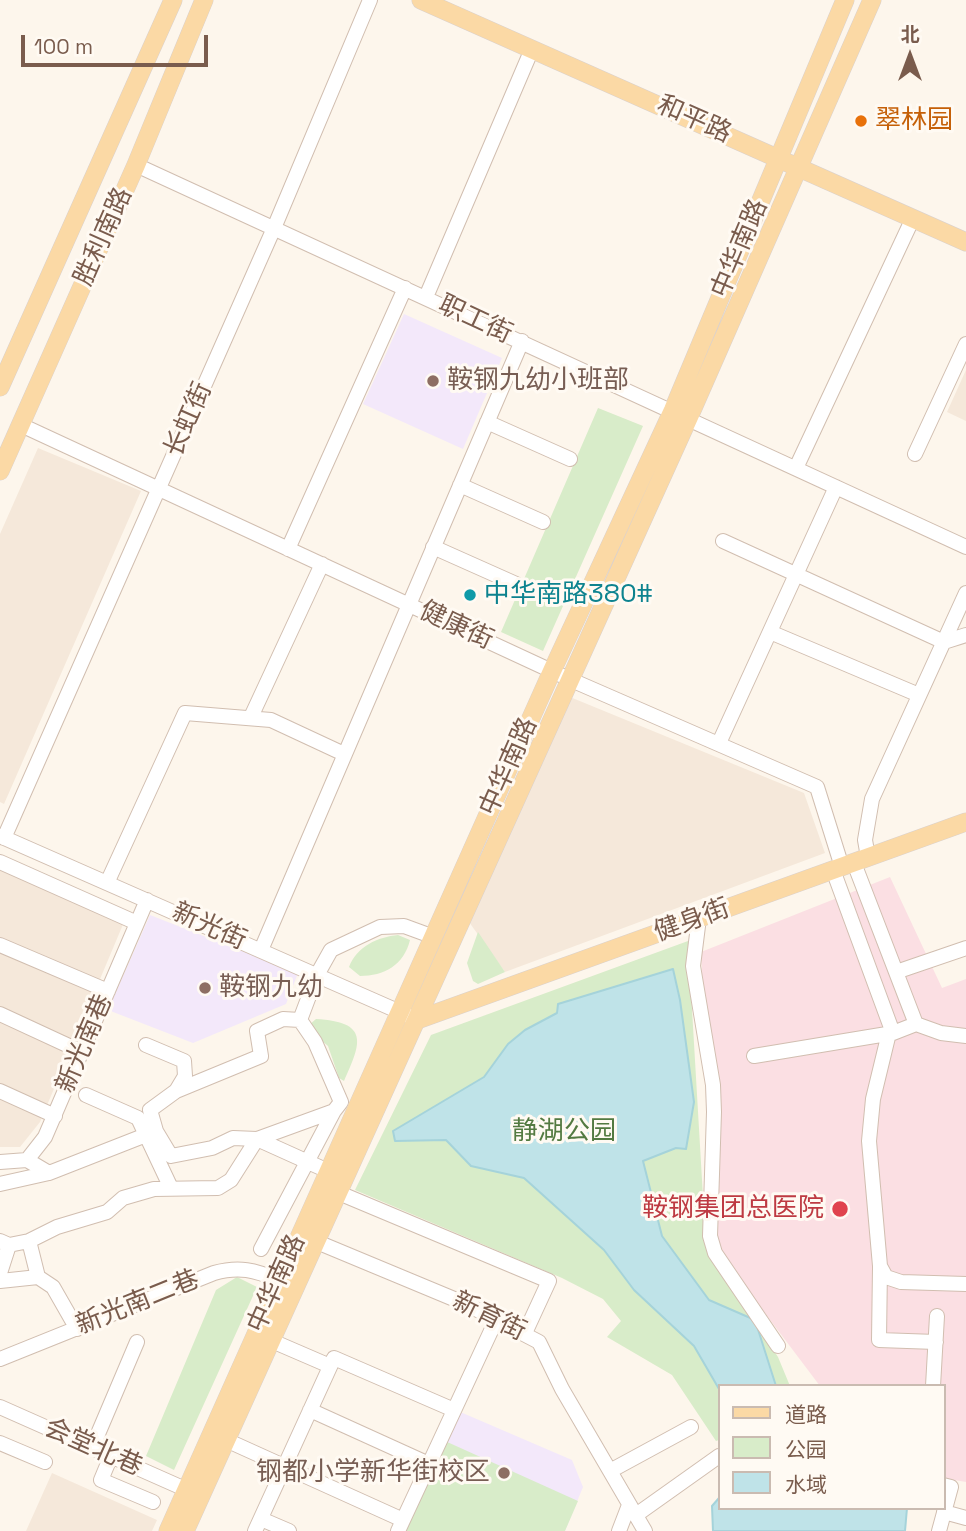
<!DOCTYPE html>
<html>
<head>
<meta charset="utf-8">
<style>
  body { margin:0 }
  #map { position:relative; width:966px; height:1531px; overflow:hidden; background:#fdf6ec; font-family:"Space Grotesk","Noto Sans SC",sans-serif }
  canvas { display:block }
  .legend { position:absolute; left:718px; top:1384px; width:228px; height:126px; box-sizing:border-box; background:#fffaf3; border:2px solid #cabbb1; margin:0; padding:9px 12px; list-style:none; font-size:21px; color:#7a5c4d }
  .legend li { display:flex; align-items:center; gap:14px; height:35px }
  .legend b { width:35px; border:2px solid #cabbb1 }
  .north { position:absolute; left:875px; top:21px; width:70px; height:70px; -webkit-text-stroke:5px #fffaf3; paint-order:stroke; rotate:0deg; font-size:19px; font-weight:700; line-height:28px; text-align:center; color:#7a5c4d }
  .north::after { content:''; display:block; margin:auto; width:24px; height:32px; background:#7a5c4d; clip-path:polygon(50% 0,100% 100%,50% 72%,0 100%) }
  .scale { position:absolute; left:21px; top:35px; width:187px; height:32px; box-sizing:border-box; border:4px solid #7a5c4d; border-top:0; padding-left:9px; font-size:21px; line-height:24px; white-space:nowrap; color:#7a5c4d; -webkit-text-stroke:5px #fffaf3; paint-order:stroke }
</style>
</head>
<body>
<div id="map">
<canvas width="966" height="1531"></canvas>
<ul class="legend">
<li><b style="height:9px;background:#fbd9a5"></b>道路</li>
<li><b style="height:19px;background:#d8ecc9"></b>公园</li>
<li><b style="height:19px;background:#bfe3e8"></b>水域</li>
</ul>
<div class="north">北</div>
<div class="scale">100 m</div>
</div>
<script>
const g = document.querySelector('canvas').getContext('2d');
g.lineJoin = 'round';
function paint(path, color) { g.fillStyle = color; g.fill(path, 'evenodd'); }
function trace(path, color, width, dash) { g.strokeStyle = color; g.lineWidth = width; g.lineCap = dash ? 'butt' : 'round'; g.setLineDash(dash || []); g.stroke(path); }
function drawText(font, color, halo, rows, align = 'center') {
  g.font = font + ' "Space Grotesk","Noto Sans SC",sans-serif'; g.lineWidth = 6; g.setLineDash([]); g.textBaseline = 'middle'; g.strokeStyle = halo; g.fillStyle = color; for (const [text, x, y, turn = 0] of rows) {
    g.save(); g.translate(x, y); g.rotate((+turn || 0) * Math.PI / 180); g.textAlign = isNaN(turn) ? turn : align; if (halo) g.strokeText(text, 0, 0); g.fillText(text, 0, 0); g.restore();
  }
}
const residential = new Path2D(`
  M966 370V421L947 412Z
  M38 448 141 491 4 804 0 802V534Z
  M570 697 804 793 825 853 505 972 469 922Z
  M0 869 124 922 40 1122 20 1147H0Z
  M52 1473 157 1520 152 1531H26Z`);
const education = new Path2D(`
  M404 314 502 358 463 449 363 404Z
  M150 915 298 973 286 1004 193 1043 108 1010Z
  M458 1411 572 1460 583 1487 565 1531H406Z`);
const medical = new Path2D(`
  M890 877 942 988 966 979V1482L943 1478V1386H820L715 1247 701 952Z`);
const green = new Path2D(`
  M598 408 643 426 543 651 501 632Z
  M478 932 505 972 478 984 473 981 467 963Z
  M398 935 410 940C404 965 384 976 360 976L349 967C357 946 378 937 398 935Z
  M688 941 706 1248 778 1357 790 1386H719V1440L716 1441 672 1375 607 1337 621 1321 603 1299 562 1278 355 1190 431 1035Z
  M316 1019C369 1022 362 1042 344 1081L339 1078 328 1046 309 1030V1025Z
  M237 1277 257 1287 174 1470 146 1456 216 1290Z
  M445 1441 578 1501 565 1531H406Z`);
const water = new Path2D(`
  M673 969 680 1000 694 1102 686 1149 676 1148 643 1161 662 1236 709 1300 755 1320 776 1386H719V1389L694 1346 634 1290 604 1250 524 1178 471 1166 446 1140 395 1141 393 1131 484 1077 508 1044 525 1030 557 1013 558 1004Z
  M719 1498V1508H907L905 1531H713L712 1506Z`);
const minor = new Path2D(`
  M136 165 966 547
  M426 297 532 49
  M487 422 570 459
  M21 425 569 679 817 787 842 867
  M915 454 966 344
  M796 468 913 218
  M460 485 543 522
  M723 541 944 642 966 635
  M433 547 516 584
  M288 549 405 288
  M770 632 919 695
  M251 717 322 564
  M719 743 836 487
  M0 836 409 1016
  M4 838 274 228 370 0
  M868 857 865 840 872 799 966 593
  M0 862 137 923
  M854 863 916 1024
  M833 870 893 1033
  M107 883 185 713 271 720 344 754
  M699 918 693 966 713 1085 714 1112 710 1236 715 1253 778 1346
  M0 945 108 991
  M261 950 522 341
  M896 972 966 948
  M0 1014 82 1052
  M300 1020 283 1019 257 1031 261 1056 176 1091 150 1110 156 1131 171 1156 212 1148 233 1138 257 1139 334 1111 341 1102 315 1042 300 1020 317 975 331 950 380 927 404 926 434 937
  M889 1033 873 1099 869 1141 880 1266 886 1277 901 1282 966 1284
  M146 1045 184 1061 185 1076 176 1091
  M754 1056 893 1033 916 1024 941 1033 966 1036
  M0 1091 55 1116
  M86 1095 138 1118 146 1135
  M27 1160 49 1173 146 1135 171 1188
  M0 1162 27 1160 45 1137 147 900
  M0 1184 49 1173
  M339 1193 549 1281 525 1333
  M0 1241 9 1245 29 1241 57 1227 107 1212 123 1198 154 1189 218 1188 231 1180 257 1139 328 1171
  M29 1241 38 1277 53 1287 77 1329
  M317 1242 466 1304 539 1342 562 1389 645 1531
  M261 1249 334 1111
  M880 1267 879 1340 936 1342
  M0 1273 9 1245
  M0 1281 38 1277
  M272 1341 330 1366
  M0 1359 214 1273C239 1266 255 1270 278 1280
  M933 1386 937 1316
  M0 1407 185 1489
  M310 1410 429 1464
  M226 1440 403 1520
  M0 1443 45 1462
  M92 1448 137 1342
  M111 1456 101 1480 153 1502
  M610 1471 691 1427
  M944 1512 966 1518
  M636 1515 719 1456
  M261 1519 289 1531
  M255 1531 334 1358 454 1410
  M398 1531 497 1318
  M619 1531 629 1505
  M939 1531 951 1487 943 1485`);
const major = new Path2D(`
  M421 0 966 242
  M0 387 173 0
  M0 471 136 165 204 0
  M417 1020 966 822
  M168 1531 552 671 673 410 845 0
  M185 1531 689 417 872 0`);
const markers = [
  [861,121,7,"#e8710a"],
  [433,381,7,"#8d6e63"],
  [470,595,7,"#0f9aa8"],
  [205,988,7,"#8d6e63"],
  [840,1209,9,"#e0444e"],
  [504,1473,7,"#8d6e63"]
];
const streetNames = [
  ["和平路",694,120,24],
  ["胜利南路",104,237,-66],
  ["中华南路",740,249,-67],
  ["职工街",475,320,25],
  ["长虹街",189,420,-66],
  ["健康街",456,626,25],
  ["中华南路",509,767,-66],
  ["健身街",692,921,-20],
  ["新光街",209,927,24],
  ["新光南巷",85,1044,-67],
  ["中华南路",277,1284,-66],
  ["新光南二巷",138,1303,-22],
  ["新育街",489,1317,26],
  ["会堂北巷",93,1448,24]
];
const foodNames = [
  ["翠林园",875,121]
];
const educationNames = [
  ["鞍钢九幼小班部",447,381],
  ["鞍钢九幼",219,988],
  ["钢都小学新华街校区",490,1473,"right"]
];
const cultureNames = [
  ["中华南路380#",484,595]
];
const parkNames = [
  ["静湖公园",564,1132]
];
const healthNames = [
  ["鞍钢集团总医院",824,1209]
];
paint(residential, '#f5e8da');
paint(education, '#f3e8fa');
paint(medical, '#fbdfe3');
paint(green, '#d8ecc9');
paint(water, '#bfe3e8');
trace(water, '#a5d3da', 2);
trace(minor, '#d1beb0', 16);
trace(major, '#dad1cd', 19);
trace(minor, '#fff', 14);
trace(major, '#fbd9a5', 18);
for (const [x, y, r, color] of markers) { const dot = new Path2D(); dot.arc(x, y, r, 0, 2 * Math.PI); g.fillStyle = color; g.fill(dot); trace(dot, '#fffaf3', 2.5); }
drawText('26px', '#7a5c4d', '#fffaf3', streetNames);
drawText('26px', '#c56008', '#fffaf3', foodNames, 'left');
drawText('26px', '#785e54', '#fffaf3', educationNames, 'left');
drawText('26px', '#0d838f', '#fffaf3', cultureNames, 'left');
drawText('26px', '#537a41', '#fffaf3', parkNames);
drawText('26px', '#be3a42', '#fffaf3', healthNames, 'right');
</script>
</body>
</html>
